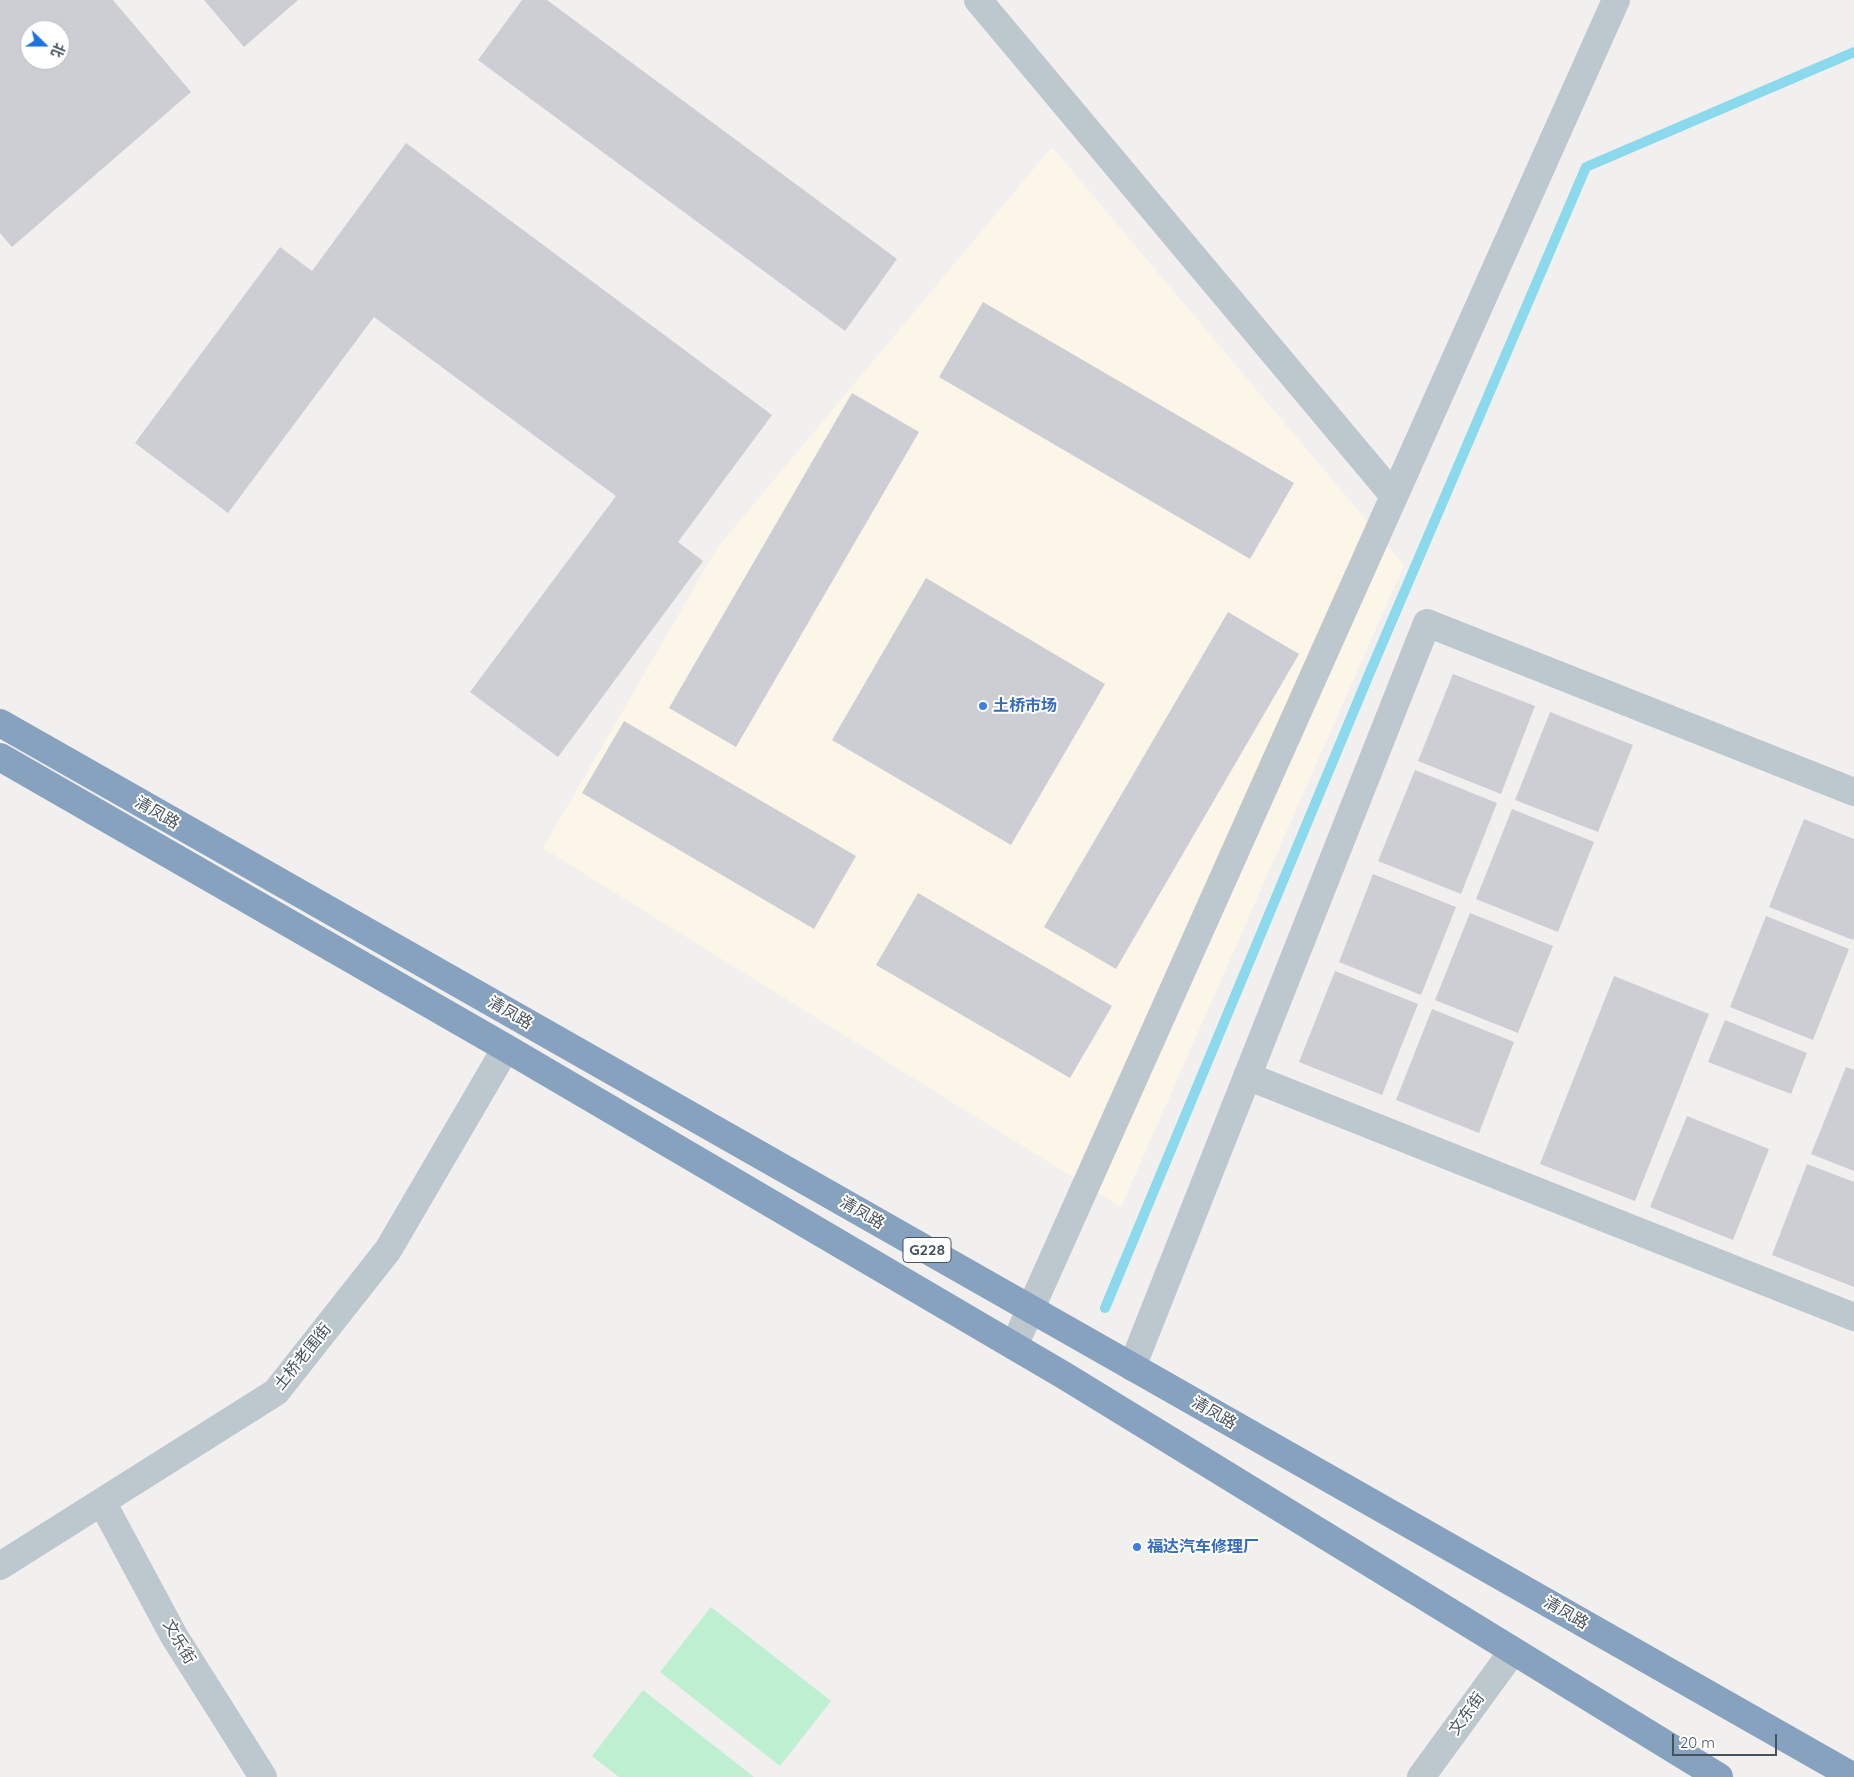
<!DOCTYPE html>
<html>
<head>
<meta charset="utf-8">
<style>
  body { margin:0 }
  #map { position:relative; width:1854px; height:1777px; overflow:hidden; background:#f2efef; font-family:Quicksand,"Noto Sans SC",sans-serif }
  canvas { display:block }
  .north { position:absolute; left:20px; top:20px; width:50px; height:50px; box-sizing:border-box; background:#fff; border:1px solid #b5babe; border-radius:50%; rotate:112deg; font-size:14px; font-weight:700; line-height:20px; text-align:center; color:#47535c }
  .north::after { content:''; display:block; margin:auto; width:18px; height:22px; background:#1a73e1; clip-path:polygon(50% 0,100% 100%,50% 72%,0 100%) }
  .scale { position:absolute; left:1672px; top:1734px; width:105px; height:22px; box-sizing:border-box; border:2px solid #47535c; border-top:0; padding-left:6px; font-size:15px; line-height:18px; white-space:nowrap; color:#47535c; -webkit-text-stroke:4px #fff; paint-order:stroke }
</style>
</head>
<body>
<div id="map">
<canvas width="1854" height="1777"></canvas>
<div class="north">北</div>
<div class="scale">20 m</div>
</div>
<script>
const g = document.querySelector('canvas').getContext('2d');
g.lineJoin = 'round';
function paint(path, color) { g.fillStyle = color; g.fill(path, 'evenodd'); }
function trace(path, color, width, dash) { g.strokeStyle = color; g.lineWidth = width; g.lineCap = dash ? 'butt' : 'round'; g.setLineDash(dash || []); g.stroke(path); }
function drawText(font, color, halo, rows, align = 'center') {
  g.font = font + ' Quicksand,"Noto Sans SC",sans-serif'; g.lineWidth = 4; g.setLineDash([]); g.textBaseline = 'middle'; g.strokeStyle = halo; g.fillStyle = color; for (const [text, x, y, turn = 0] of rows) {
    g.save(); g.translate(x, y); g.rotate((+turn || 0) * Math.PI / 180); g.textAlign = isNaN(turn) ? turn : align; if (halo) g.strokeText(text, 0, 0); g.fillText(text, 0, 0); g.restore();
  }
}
const commercial = new Path2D(`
  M1052 147 1404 565 1121 1207 543 848 718 547Z`);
const green = new Path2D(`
  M711 1607 831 1701 780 1766 660 1672Z
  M643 1690 754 1777H619L592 1756Z`);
const stream = new Path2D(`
  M1105 1308 1370 672 1586 167 1854 52`);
const building = new Path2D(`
  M0 0H113L191 92 12 247 0 233ZM30 30H60V60H30Z
  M204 0H298L244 47Z
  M522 0H547L897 259 845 331 478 60Z
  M406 143 772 415 678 542 703 561 558 757 470 692 616 496 374 317 228 513 135 443 280 247 312 271Z
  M983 302 1294 483 1250 559 939 377Z
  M852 393 919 432 736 747 669 708Z
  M926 578 1105 684 1011 845 832 740Z
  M1228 612 1299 654 1116 969 1044 927Z
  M1453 674 1535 706 1501 794 1418 761Z
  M1550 712 1633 745 1598 832 1515 800Z
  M624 721 856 856 814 929 582 793Z
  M1415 770 1497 803 1461 894 1378 861Z
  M1512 809 1594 842 1558 932 1476 899Z
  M1804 819 1854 839V936L1853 940 1769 907Z
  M1373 874 1456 907 1421 995 1339 962Z
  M918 893 1112 1006 1070 1078 876 965Z
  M1470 913 1553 946 1518 1033 1435 1000Z
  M1766 916 1849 949 1813 1040 1730 1007Z
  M1335 971 1418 1004 1382 1095 1299 1062Z
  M1614 976 1709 1014 1635 1201 1540 1164Z
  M1432 1009 1514 1042 1479 1133 1396 1100Z
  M1725 1020 1807 1053 1791 1094 1708 1062Z
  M1846 1067 1854 1070V1171L1811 1154Z
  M1687 1116 1769 1149 1733 1240 1650 1207Z
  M1807 1164 1854 1182V1287L1772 1255Z`);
const street = new Path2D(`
  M978 0 1394 496
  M1247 1076 1854 1317
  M1014 1346 1616 0
  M1132 1367 1427 623 1854 792
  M102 1502 174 1636 263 1777
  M0 1566 276 1392 388 1250 506 1048
  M1421 1777 1513 1651`);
const highway = new Path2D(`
  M0 723 1854 1777
  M0 757 506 1048 1065 1376 1719 1777`);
const markers = [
  [983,706,5,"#3f7fe0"],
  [1137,1547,5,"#3f7fe0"]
];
const shields = [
  [927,1250,48]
];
const shieldNames = [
  ["G228",927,1250]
];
const shopNames = [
  ["土桥市场",993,706],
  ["福达汽车修理厂",1147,1547]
];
const streetNames = [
  ["清凤路",157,813,30],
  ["清凤路",510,1013,30],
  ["清凤路",862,1213,30],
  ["土桥老围街",303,1357,-51],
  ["清凤路",1214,1413,30],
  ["清凤路",1566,1613,30],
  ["文乐街",179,1642,60],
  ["文东街",1467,1714,-54]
];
paint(commercial, '#fcf6e9');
paint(green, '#beefd0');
trace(stream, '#8bd9ec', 10);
paint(building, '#ccced4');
trace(street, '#bdc7ce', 28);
trace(highway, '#87a2be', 28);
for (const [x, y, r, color] of markers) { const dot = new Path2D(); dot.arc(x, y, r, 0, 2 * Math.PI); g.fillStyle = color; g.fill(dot); trace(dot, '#fff', 2); }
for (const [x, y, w] of shields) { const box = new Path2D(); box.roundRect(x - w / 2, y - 12.5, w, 25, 4); g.fillStyle = '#fff'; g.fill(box); trace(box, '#47535c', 1); }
drawText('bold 15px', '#47535c', null, shieldNames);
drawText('bold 16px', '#366cbe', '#fff', shopNames, 'left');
drawText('16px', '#47535c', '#fff', streetNames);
</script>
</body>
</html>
